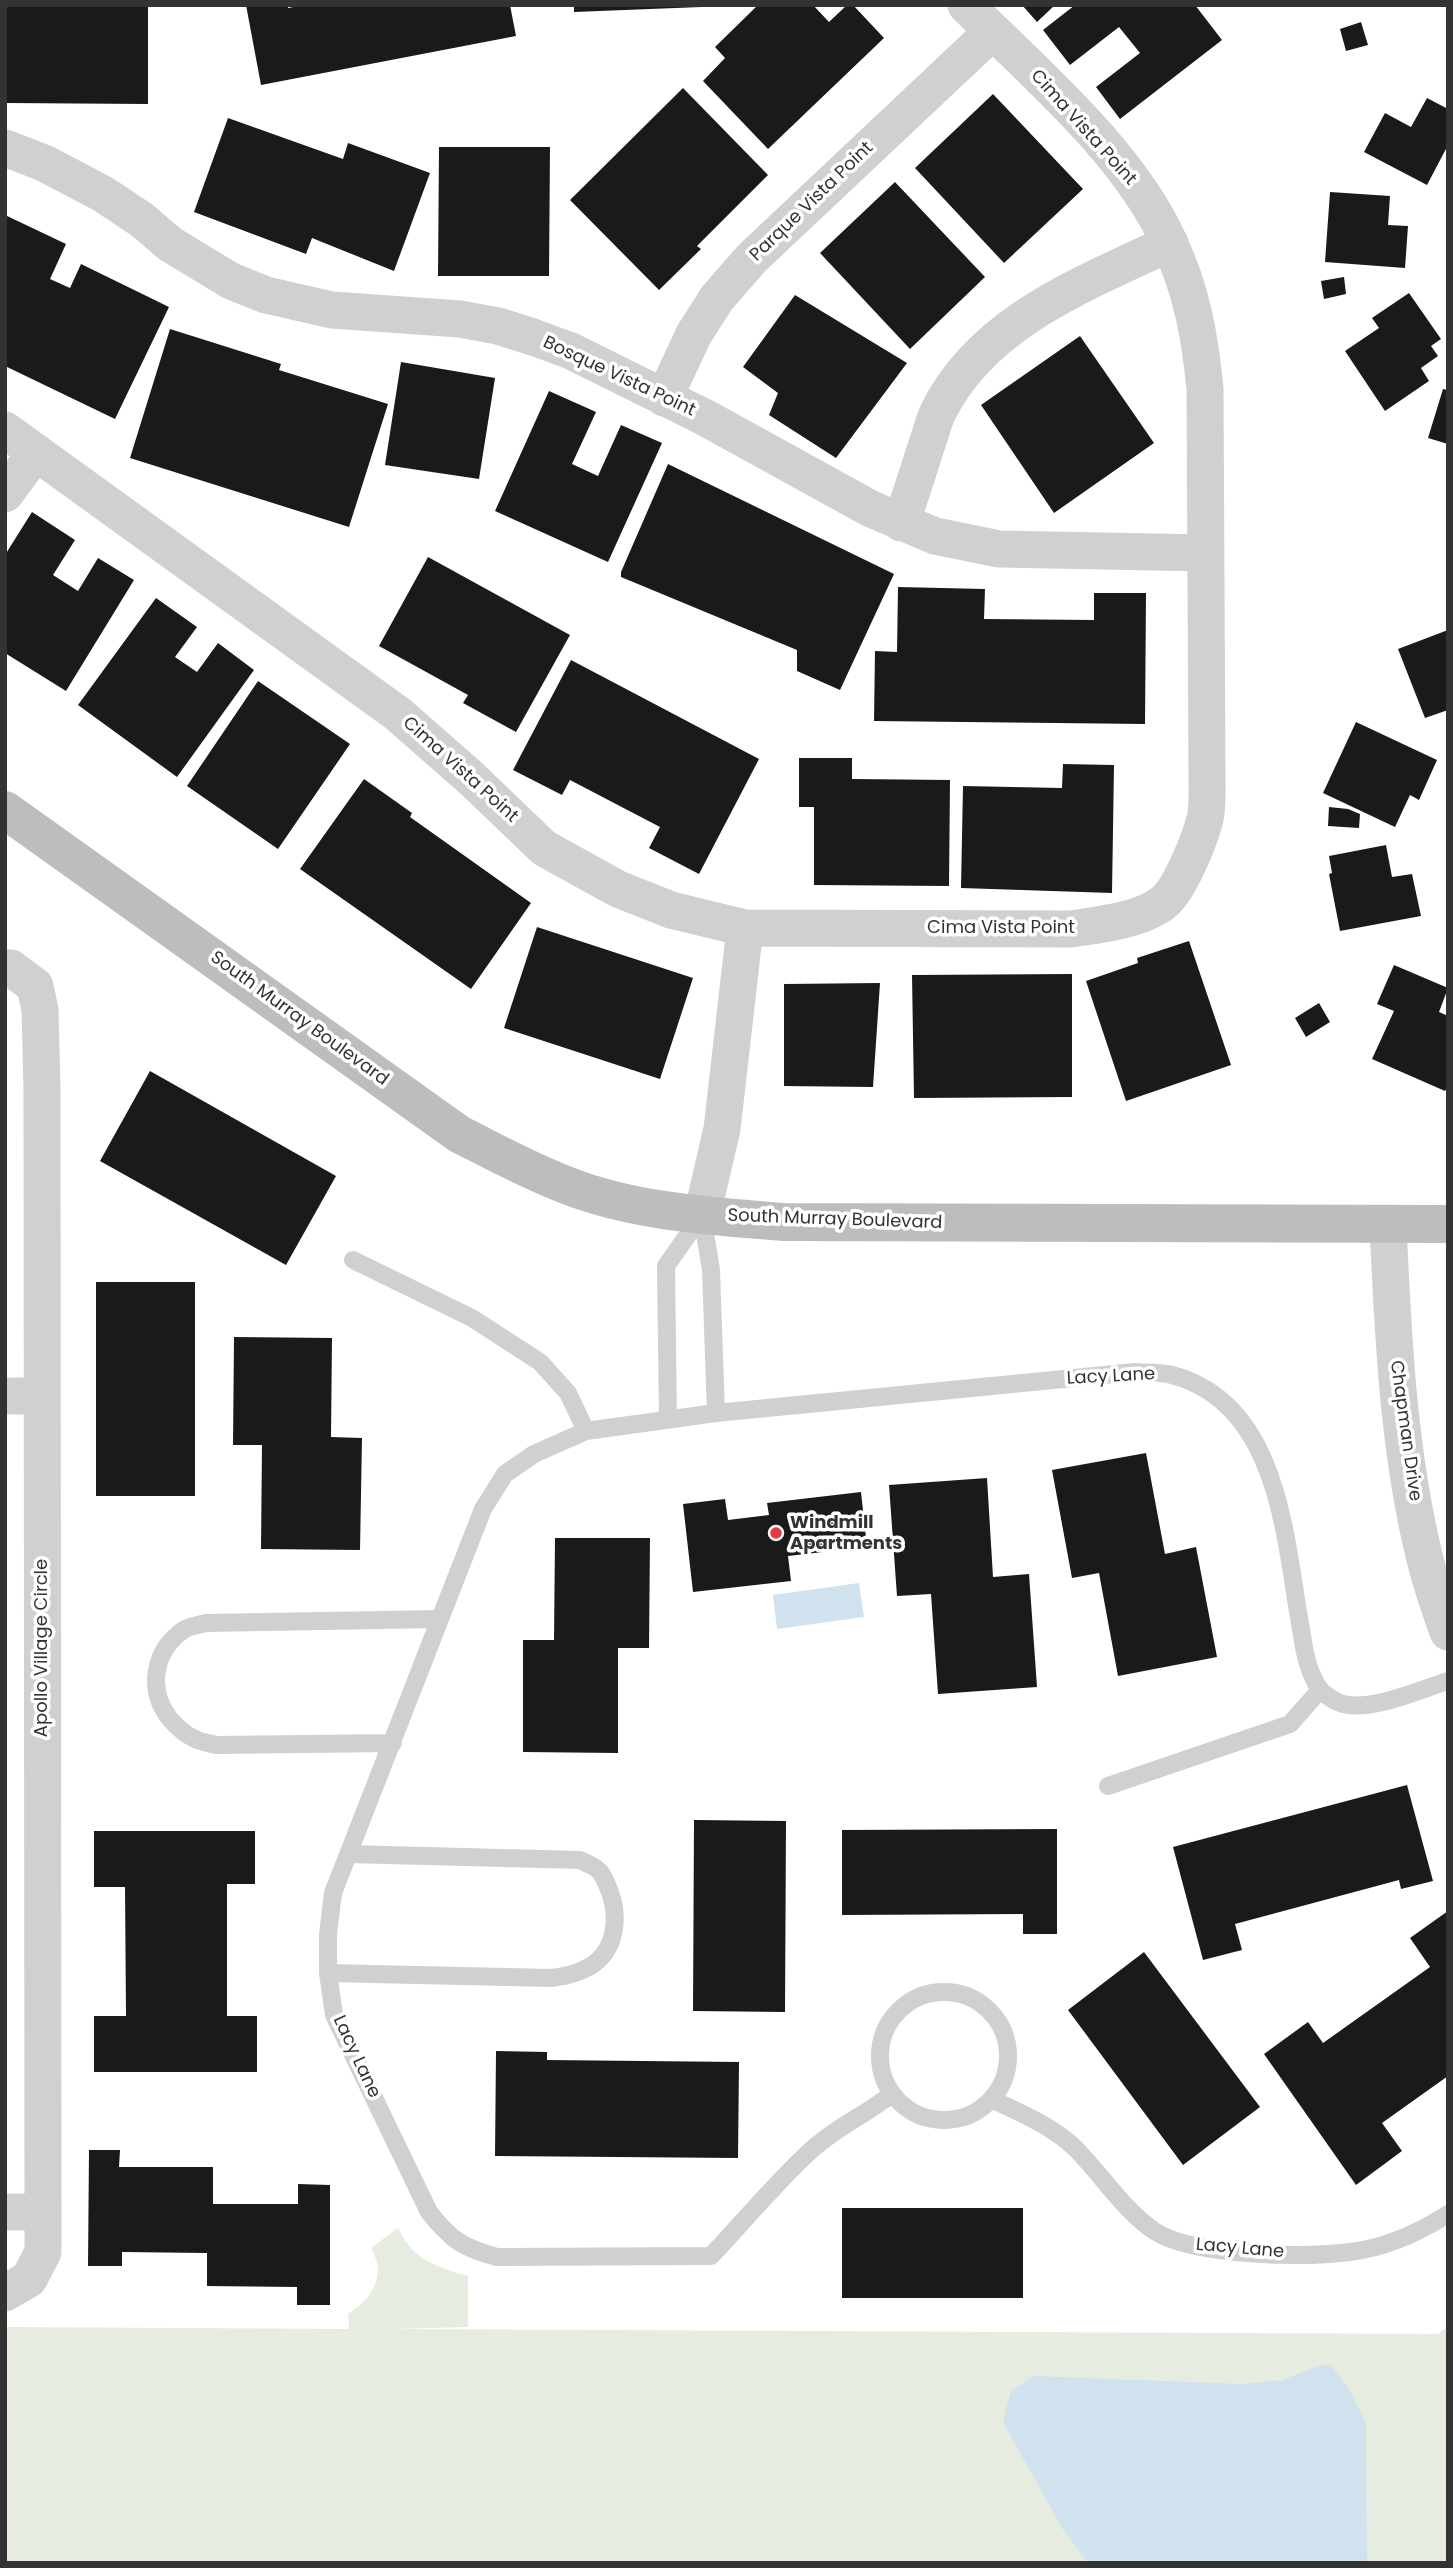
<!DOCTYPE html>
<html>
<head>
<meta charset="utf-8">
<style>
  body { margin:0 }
  #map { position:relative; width:1453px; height:2568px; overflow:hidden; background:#fff; font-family:Poppins,sans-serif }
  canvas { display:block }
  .frame { position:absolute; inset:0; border:7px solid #333; pointer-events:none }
</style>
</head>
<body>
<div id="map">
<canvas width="1453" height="2568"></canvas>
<div class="frame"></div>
</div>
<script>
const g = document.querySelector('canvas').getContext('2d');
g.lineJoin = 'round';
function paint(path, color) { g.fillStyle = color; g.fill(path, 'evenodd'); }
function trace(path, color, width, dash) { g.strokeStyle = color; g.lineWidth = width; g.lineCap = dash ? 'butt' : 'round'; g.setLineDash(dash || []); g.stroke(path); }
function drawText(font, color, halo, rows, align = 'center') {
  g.font = font + ' Poppins,sans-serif'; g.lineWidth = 7; g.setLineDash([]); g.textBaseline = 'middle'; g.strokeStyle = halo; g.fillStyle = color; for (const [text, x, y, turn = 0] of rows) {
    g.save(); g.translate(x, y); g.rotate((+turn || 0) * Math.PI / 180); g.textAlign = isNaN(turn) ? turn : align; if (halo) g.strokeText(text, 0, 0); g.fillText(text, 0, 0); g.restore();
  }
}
const green = new Path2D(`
  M398 2228C414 2261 435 2266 468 2276V2327L391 2329 1438 2334 1448 2326V2563H5V2327L349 2329 348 2314C373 2298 387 2275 371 2248Z`);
const water = new Path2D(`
  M859 1583 864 1617 777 1629 773 1595Z
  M1330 2364 1349 2389 1366 2423 1367 2563H1088L1062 2528 1003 2422 1011 2391 1033 2376 1241 2384 1283 2380 1309 2369Z`);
const building = new Path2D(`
  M5 5H148V104L5 103Z
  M246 5H288V8L304 5H510L516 36 261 85Z
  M574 5H701V7L574 12Z
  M758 5H813L829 22 847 5H853L884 38 768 149 703 81 725 58 715 47Z
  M1022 5H1055L1037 22Z
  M1075 5H1195L1222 40 1120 119 1096 87 1140 53 1119 27 1070 65 1043 30Z
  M1361 22 1368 45 1346 51 1340 29Z
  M683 88 768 175 697 246 701 249 659 290 570 200Z
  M993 94 1083 189 1004 263 915 168Z
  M1427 98 1448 109V145L1427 185 1364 152 1385 113 1411 127Z
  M228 118 343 159 348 143 430 173 394 271 312 238 306 254 194 212Z
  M439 147H550L549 276H438Z
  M895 182 985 277 910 349 820 253Z
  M1330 192 1390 196 1388 225 1408 226 1405 268 1325 262Z
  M5 215 66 244 50 279 70 288 81 264 169 307 115 419 5 366Z
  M1344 277 1346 294 1324 299 1321 281Z
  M1409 293 1441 339 1431 346 1438 356 1421 368 1429 381 1385 411 1345 351 1379 328 1372 318Z
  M795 295 907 363 836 458 769 415 778 393 743 367Z
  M170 329 281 364 279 370 388 404 349 527 130 458Z
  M1080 336 1154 443 1054 513 981 405Z
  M401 362 495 378 479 479 385 465Z
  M1443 389 1448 390V444L1428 438Z
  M549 391 596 412 572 464 598 476 621 425 662 443 608 562 495 511Z
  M668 464 894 574 840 690 797 671V650L621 577V572Z
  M32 512 75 540 53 575 78 591 98 558 134 580 66 691 5 653V555Z
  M428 557 570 635 516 732 463 703 468 695 379 646Z
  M898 587 985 589 984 619 1094 620V593H1146L1145 724 874 721 875 651 897 652Z
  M156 598 197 627 175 657 197 672 218 643 254 670 177 777 78 705Z
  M1448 630V710L1425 718 1398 649Z
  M571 660 759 759 699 874 649 848 660 827 570 780 562 795 513 770Z
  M258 681 350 744 278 849 187 786Z
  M1356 722 1437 760 1419 800 1410 795 1395 827 1323 793Z
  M799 758H852V779L950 780 949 886 814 885V807H799Z
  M1063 764 1114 765 1112 893 961 888 963 786 1062 788Z
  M364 779 412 813 410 817 531 903 471 989 300 869Z
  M1329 807 1348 809 1360 814 1359 828 1328 826Z
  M1386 845 1392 877 1412 874 1421 916 1340 931 1329 874 1332 873 1329 856Z
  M537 927 693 978 660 1079 504 1028Z
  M1189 941 1231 1065 1126 1101 1086 981 1138 963 1137 958Z
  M1394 965 1448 988 1439 1012 1448 1016V1086L1445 1091 1372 1059 1394 1011 1377 1004Z
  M1072 974V1097L914 1098 912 975Z
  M880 983 873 1087 784 1086V984Z
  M1319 1003 1330 1022 1306 1037 1295 1018Z
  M150 1071 336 1176 286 1265 100 1161Z
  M96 1282H195V1496H96Z
  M234 1337 332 1338 331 1437 362 1438 360 1550 261 1549 262 1445H233Z
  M1146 1453 1165 1554 1196 1547 1217 1657 1118 1676 1099 1573 1072 1578 1052 1470Z
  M987 1478 993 1577 1029 1574 1037 1687 938 1694 931 1594 897 1596 889 1485Z
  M861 1492 867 1547 788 1556 791 1581 693 1592 683 1504 725 1499 728 1520 769 1515 767 1503Z
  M555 1538H650L649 1648H618V1753L523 1752V1640H554Z
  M1407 1785 1433 1881 1401 1889 1399 1880 1235 1924 1242 1950 1203 1960 1173 1847Z
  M694 1820 786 1821 785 2012 693 2011Z
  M1057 1829V1934H1023V1914L842 1915V1830Z
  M94 1831H255V1884H227V2016H257V2072H94V2016H126L125 1887H94Z
  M1448 1911V2076L1382 2123 1402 2151 1356 2185 1264 2054 1308 2022 1323 2043 1430 1967 1410 1938Z
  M1144 1952 1260 2107 1183 2165 1068 2010Z
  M496 2051 547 2052V2060L739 2062 738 2158 495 2156Z
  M89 2150H120L119 2167H213V2204H298V2184L330 2185V2305H297V2287L207 2286V2253L122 2252V2266H88Z
  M842 2208H1023V2298H842Z`);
const service = new Path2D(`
  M702 1215 711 1270 716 1413
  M353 1260 472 1318 540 1362 568 1393 586 1431
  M668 1420 666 1266 702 1215
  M393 1743 216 1745C209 1743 201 1742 195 1739 186 1735 176 1726 170 1719 147 1690 153 1650 185 1629 191 1626 199 1625 206 1623L440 1619
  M1108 1786 1290 1724 1320 1690
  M328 1973 552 1978C565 1976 577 1974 589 1967 618 1950 620 1913 607 1885 605 1881 603 1874 599 1871 595 1866 586 1863 580 1860L348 1854
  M880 2056a64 64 0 1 1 128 0a64 64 0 1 1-128 0Z
  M892 2094C865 2115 833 2129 808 2153 774 2185 743 2222 711 2256L497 2257C463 2248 451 2240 429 2212L334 2015 328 1973V1934L333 1893 483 1509 505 1474 534 1454 586 1431 716 1413 1135 1372C1147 1373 1161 1372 1172 1375 1274 1402 1284 1525 1298 1612 1303 1637 1304 1666 1319 1688 1322 1693 1334 1701 1340 1703 1368 1713 1419 1690 1448 1681
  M993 2100C1021 2113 1052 2126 1075 2148 1101 2174 1125 2212 1156 2232 1195 2256 1303 2258 1350 2252 1385 2248 1418 2233 1448 2214`);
const minor = new Path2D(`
  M5 148 44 163 103 194 142 220 170 244 231 281 266 295 332 310 460 319 498 326 533 337 571 351 706 418 871 509 935 536 999 549 1206 553
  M664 398 694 334 717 298 752 258 993 31
  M5 430 398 714 472 779 544 848 618 889 671 910 745 928 1071 929C1097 925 1143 920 1164 902 1180 889 1200 839 1205 819 1208 806 1207 790 1207 776L1205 389C1200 337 1192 292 1170 244 1130 154 1036 74 966 5
  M5 494 36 452
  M901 523C910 498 918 472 926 447 930 436 933 423 938 412 983 321 1084 284 1170 243
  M5 968H11L35 986 40 1010 42 1089 43 2212V2252L29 2279 5 2293
  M702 1215 722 1129 745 928
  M1388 1225C1393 1335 1398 1448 1424 1555 1430 1581 1439 1607 1448 1632
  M5 1396H42
  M5 2212H43`);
const secondary = new Path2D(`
  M5 810 459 1134C494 1152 529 1171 566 1185 634 1212 711 1216 783 1222L1448 1224`);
const markers = [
  [776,1533,7,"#e63946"]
];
const streetNames = [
  ["Cima Vista Point",1083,128,48],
  ["Parque Vista Point",812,202,-44],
  ["Bosque Vista Point",619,377,25],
  ["Cima Vista Point",460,770,42],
  ["Cima Vista Point",1001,928],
  ["South Murray Boulevard",299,1019,36],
  ["South Murray Boulevard",835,1220,2],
  ["Lacy Lane",1111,1377,-3],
  ["Chapman Drive",1405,1431,82],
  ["Apollo Village Circle",42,1648,-90],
  ["Lacy Lane",356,2057,65],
  ["Lacy Lane",1240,2249,5]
];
const poiNames = [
  ["Windmill",790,1523],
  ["Apartments",790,1544]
];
paint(green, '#e6ecdf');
paint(water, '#cfe2ee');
paint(building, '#1a1a1a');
trace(service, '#d0d0d0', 18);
trace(minor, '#d0d0d0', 37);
trace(secondary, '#bdbdbd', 38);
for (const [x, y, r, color] of markers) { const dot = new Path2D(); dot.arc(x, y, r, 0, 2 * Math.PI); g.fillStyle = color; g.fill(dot); trace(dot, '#fff', 2.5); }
drawText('18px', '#333', '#fff', streetNames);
drawText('bold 18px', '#333', '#fff', poiNames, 'left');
</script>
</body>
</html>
